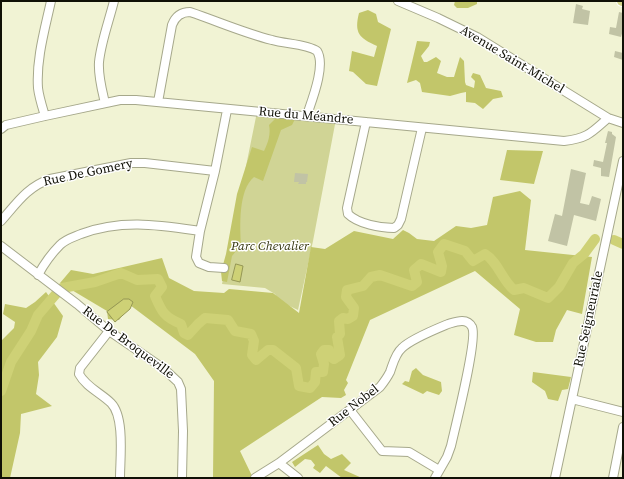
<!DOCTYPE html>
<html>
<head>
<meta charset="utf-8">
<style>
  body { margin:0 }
  #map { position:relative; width:624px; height:479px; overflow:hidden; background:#f1f3d4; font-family:"Source Serif 4",serif }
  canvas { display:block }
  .frame { position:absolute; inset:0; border:2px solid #101006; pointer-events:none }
</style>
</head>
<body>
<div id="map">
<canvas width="624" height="479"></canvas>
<div class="frame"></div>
</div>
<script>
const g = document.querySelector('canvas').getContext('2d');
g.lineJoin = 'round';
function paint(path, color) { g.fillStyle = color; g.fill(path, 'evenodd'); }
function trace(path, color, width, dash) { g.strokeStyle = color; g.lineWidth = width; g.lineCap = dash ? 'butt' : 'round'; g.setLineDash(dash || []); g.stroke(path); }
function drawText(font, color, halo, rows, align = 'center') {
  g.font = font + ' "Source Serif 4",serif'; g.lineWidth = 3; g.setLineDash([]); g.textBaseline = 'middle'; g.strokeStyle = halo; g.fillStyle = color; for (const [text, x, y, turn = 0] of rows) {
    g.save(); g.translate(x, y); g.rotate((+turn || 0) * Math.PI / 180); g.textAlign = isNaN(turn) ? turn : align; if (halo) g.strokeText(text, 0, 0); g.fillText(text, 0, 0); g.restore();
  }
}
const green = new Path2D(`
  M257 112 336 119 313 241 298 310 279 301 275 294 265 288 222 284Z`);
const forest = new Path2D(`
  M455 1H477V4L468 8H457L454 5Z
  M368 10 376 14 378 22 391 29 377 86 366 84 353 72 349 71 352 51 374 57 377 46C359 38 354 33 359 13Z
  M417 41 430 42 429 46 421 56 424 62H427L436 57 441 61 437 73 447 77H454L460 57 464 61 465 82 466 85 474 88 475 81 471 77 473 73 480 75 486 88 501 91 503 97 493 99 483 109 475 103 466 102V92L461 93 450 96 422 92 420 83 416 80 407 83Z
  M277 117 295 119 292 125 281 130 263 181 254 177C238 190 240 227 241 245L232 256 227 282 222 281 221 272 226 254 237 194 252 147 264 151C268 143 271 134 269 125Z
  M507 150 543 151 534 184 500 180Z
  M520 191 531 200 525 250 592 257 582 314 567 310 556 330 553 342H536L514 335 520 309 475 271 370 320 346 380 348 383 344 390 346 395 341 398 322 397 240 451 253 478H213L214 381 195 354 130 305 119 320 108 319 107 311 60 283 71 270 93 274 162 258 169 278 194 291 224 293 229 289 273 293 299 313 311 247 325 249 354 231 393 239 403 230 409 233 417 239 434 241 456 226 471 228 487 225 493 197Z
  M46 292 63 316 57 337 38 362 39 375 36 394 52 406 21 414 20 433 10 478H1V341L14 328 15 322 3 314 5 304 26 308 35 302Z
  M416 368 423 375 441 382 442 391 439 395 427 391 423 394 402 384 405 381 409 382 412 371Z
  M533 372 571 377 568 389 562 390 558 401 548 399 545 391 532 382Z
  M318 445 324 454 331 459 342 454 351 463 344 470 362 478H342L326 466 320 473 313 468 315 465 311 460 305 459 295 467 292 462Z`);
const water = new Path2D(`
  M236 264 243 266 240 282 232 280Z
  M124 299H129L133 302 130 309 115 322 107 312Z`);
const river = new Path2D(`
  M614 240 623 244
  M1 391 11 362 31 331 38 315 56 294 62 288 95 282 121 273 137 280 158 279 162 287 155 296C162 312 164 317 181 324L184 333 188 335 198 324 205 318 228 320 235 331 251 334 254 341 252 355 256 360 268 350H273L296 368 299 386 310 388 315 382 316 372H323L324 364 321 354 324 350H329L331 357 334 359 340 355 337 337 340 334 339 321 343 318 348 319 353 316 354 308 346 297 347 290 363 286 371 277 380 275 412 286 417 282 414 270 421 264 441 272 442 266 438 252 444 244 465 251 473 261 485 254C498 262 502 280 514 290L524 288 548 298 559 287 573 263 584 254 595 239`);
const building = new Path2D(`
  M576 4 583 6 582 9 590 11 588 25 573 23Z
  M619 12 623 13V30L621 37 609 34 610 27 616 28Z
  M615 51 623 53V60L614 57Z
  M608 131 612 132V134L616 137 609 177 601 176V168L593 166 594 160 603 162 607 143H605Z
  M571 169 586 173 580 203 589 205 592 196 601 199 596 221 574 215 567 246 548 241 555 214 562 216Z
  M295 173 308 174 307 182H306V184H298L299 182H294Z`);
const minor = new Path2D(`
  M398 1 438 18 477 37 608 118 623 123
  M158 102 172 25C175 17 180 12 190 12 217 21 244 33 272 40 285 44 307 44 317 51 326 65 312 100 307 115
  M105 103C102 90 98 76 99 62 101 42 109 21 114 1
  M45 116C42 106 39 97 38 88 36 59 45 29 51 1
  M366 122 347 208 348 214C358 224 381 228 394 228L398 225 401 219 422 128
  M1 129 6 125 45 116 120 100H136L564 141C588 138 591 133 608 118
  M1 221C17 203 27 187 50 179L131 163H145L215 171
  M1 246 77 304 109 331 163 368 178 382 181 389 183 431 182 478
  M224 268 209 267 199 263 196 257 200 231 215 171 227 110
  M38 275C44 264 51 254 60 245 66 239 74 237 81 234 122 219 158 225 200 231
  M109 331 80 368 79 374C86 387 101 393 111 403 125 417 120 459 120 478
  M572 399 623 412
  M350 410 382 451 409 452 439 470
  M279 463 298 478
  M255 478 279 463 380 387C384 382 387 378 390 372 393 364 395 354 402 348 411 339 436 329 448 324 455 322 467 317 472 327 478 338 455 428 451 446L447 457 435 478
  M555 478 623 161
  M613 478 623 427`);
const major = new Path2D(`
  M622 1H623`);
const streetNames = [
  ["Avenue Saint-Michel",512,60,31],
  ["Rue du Méandre",306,116,5],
  ["Rue De Gomery",88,173,-12],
  ["Rue Seigneuriale",589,319,-78],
  ["Rue De Broqueville",128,343,37],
  ["Rue Nobel",354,406,-38]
];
const parkNames = [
  ["Parc Chevalier",270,247]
];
paint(green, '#d0d495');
paint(forest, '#c2c66a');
paint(water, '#ced176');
trace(water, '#959754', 1);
trace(river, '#ced176', 10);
paint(building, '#c1c3a5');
trace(minor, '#a6a88b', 10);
trace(major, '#fff', 12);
trace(minor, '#fff', 8);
trace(major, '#d4d68c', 10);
drawText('13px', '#101006', '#fff', streetNames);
drawText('italic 13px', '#35360f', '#fff', parkNames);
</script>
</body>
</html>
